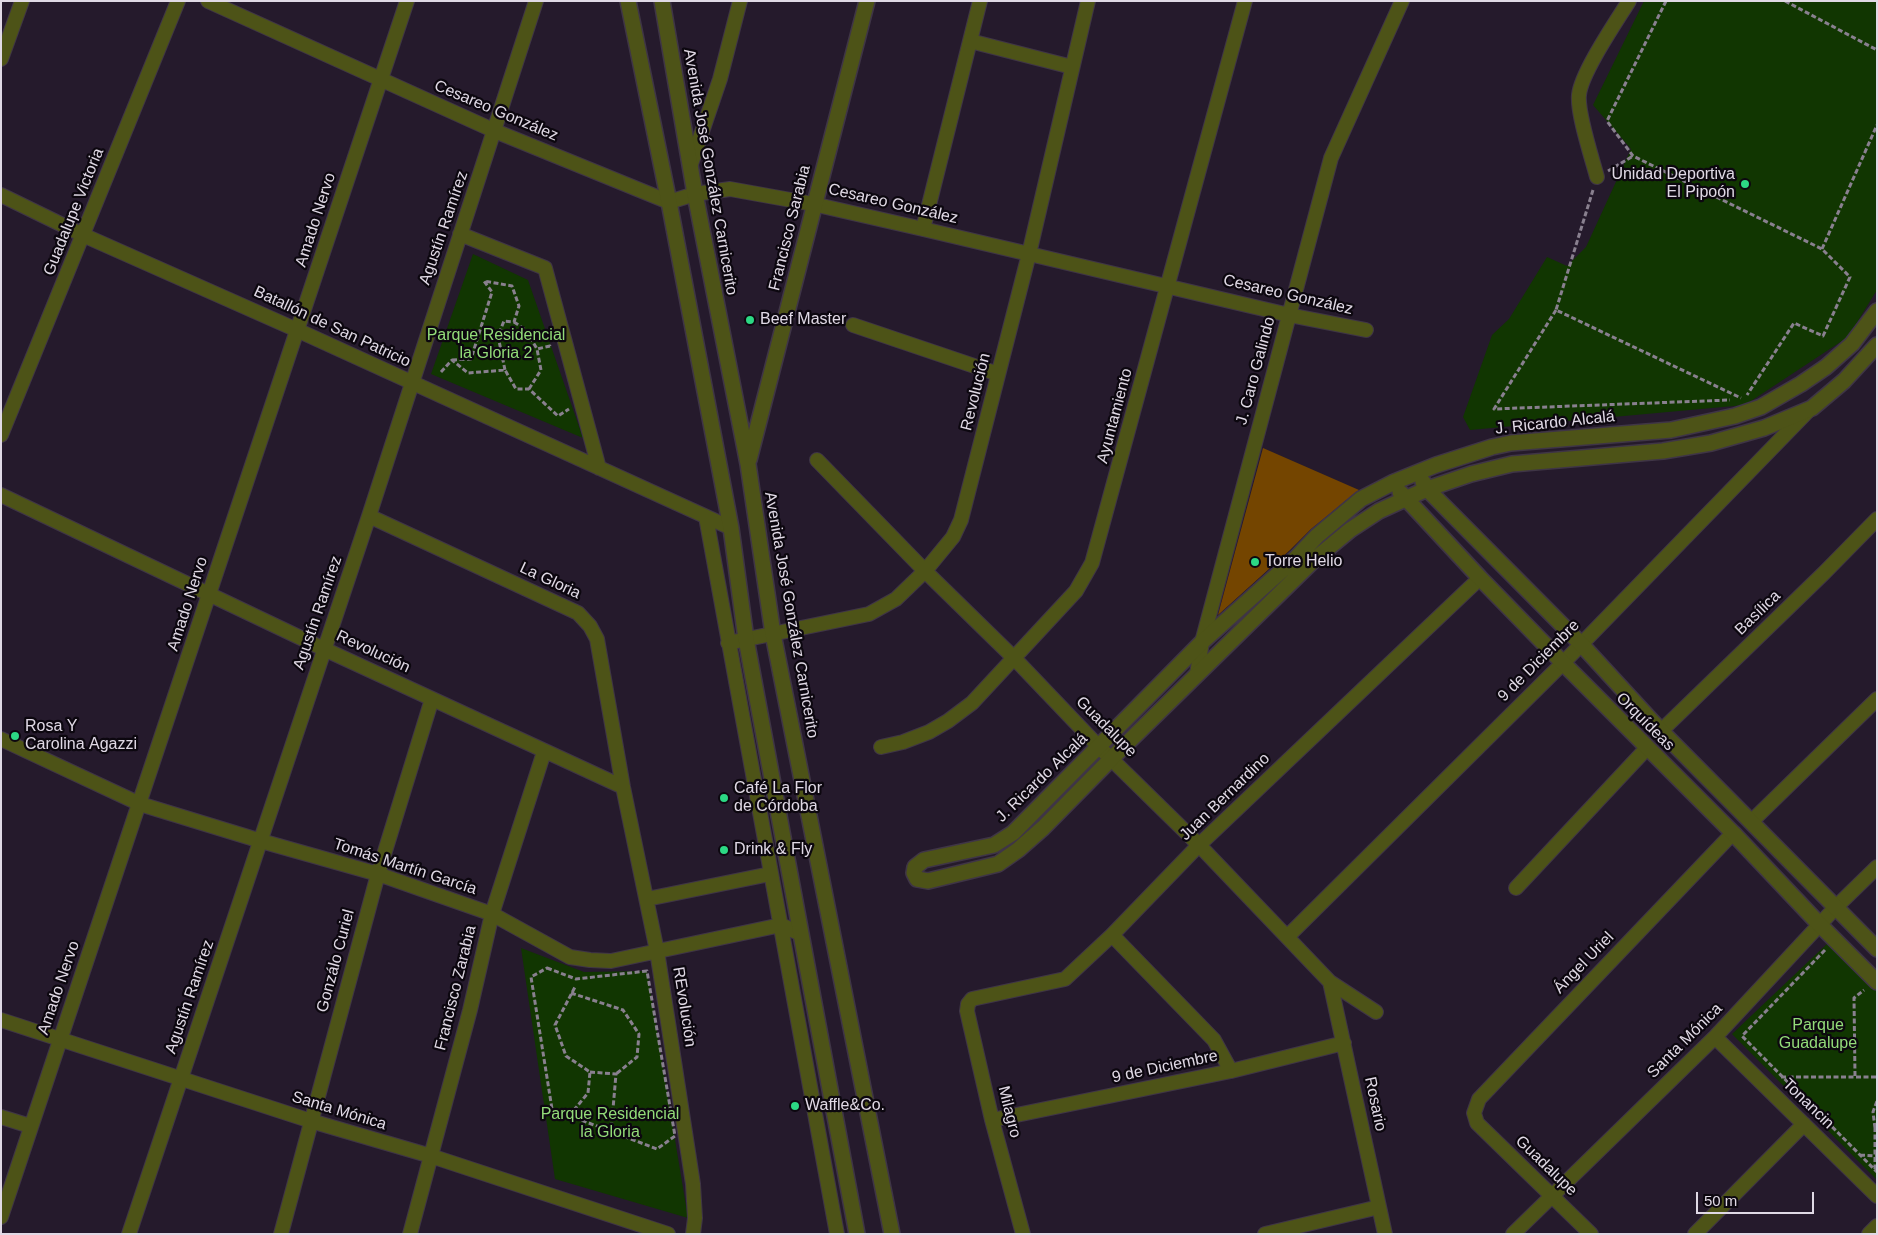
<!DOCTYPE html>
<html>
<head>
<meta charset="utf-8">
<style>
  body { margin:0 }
  #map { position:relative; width:1878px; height:1235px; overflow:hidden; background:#251a2c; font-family:Helvetica,sans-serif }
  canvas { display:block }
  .frame { position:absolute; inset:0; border:2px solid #e0d9e5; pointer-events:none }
  .scale { position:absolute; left:1696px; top:1192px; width:118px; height:22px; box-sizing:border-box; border:2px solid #e0d9e5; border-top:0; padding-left:6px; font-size:15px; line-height:18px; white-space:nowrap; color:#e0d9e5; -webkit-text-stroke:4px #0c070f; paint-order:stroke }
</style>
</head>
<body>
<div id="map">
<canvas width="1878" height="1235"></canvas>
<div class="frame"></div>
<div class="scale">50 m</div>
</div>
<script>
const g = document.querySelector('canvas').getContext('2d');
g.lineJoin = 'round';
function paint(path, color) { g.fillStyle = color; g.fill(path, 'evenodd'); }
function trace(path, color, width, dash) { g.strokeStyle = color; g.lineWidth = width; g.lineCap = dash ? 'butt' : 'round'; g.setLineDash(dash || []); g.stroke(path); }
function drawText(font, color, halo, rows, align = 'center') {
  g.font = font + ' Helvetica,sans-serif'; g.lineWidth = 4.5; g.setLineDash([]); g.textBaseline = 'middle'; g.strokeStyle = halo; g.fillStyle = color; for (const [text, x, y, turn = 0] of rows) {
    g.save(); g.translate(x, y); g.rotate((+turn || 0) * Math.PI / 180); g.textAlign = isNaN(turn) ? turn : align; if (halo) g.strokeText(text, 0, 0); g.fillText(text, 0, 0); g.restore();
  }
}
const green = new Path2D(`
  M1644 1H1877V290L1848 337 1745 405 1470 430 1463 417 1492 335 1509 319 1547 257 1567 266 1586 247 1631 149 1593 105Z
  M473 254 528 280 583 438 431 374Z
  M1831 940 1877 985V1180L1732 1034Z
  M521 948 584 972 647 971 688 1218 555 1179Z`);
const building = new Path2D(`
  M1263 448 1359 490 1311 529 1290 550 1218 615Z`);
const path = new Path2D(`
  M1666 1 1607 121 1633 156 1822 249 1850 277 1823 336 1794 323 1747 395
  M1785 1 1877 50
  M1608 171 1633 156
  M1593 190 1556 310 1741 398
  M1822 249 1877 125
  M1556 310 1494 409 1730 400
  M514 322 526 330 537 349
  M452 360 471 359 492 292 484 281 512 286 519 306 514 322 504 321 498 336 505 370
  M441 372 452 360 468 373 505 370 516 389H529L558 416 569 409
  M529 389 541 370 537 349 550 346 551 348
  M1825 950 1742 1036 1877 1172
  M547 968 576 979 647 971 675 1136 657 1149 552 1109 531 977Z
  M571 993 623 1010 639 1034 637 1057 616 1074
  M590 1072 616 1074 611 1132
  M1855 1076 1854 998 1864 990
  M1781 1077H1877
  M569 1116 588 1093 590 1072 566 1056 555 1025 575 987
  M1875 1127V1169
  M1875 1128 1873 1112 1877 1101
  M1860 1155 1876 1156`);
const minor = new Path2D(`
  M208 1 495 131 669 202 695 194 730 189 813 204 923 229 1289 315 1366 330
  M970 41 1072 67
  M1 59 22 1
  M691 164 720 79 740 1
  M1597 177C1592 158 1577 113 1579 95 1581 73 1616 22 1629 1
  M1 195 83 235 297 330 731 528
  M923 229 980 1
  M460 234 545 268 599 468
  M853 325 998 374
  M1 435 178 1
  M817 460 925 571 1015 659 1099 747 1199 845 1330 982 1376 1012
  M1 495 324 649 623 787
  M369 516 578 613 590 626 597 639 623 787 657 951 693 1184 695 1218 693 1234
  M706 517 837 1234
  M728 643 869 614 896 599 925 571 953 537 961 520 1029 254 1088 1
  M1197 674 1202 642 1331 158 1402 1
  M1661 731 1824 573 1877 519
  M1 739 140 804 261 841 378 874 492 914 570 957 590 960 611 961 781 925 801 934
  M881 747 903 742 929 732 948 721 972 703 1076 591 1092 563 1245 1
  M1751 822 1877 699
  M1516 888 1647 748
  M647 899 770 874
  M1112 935 1214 1040 1231 1071
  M1288 936 1563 663 1810 409
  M1330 982 1385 1234
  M1 1020 311 1121 431 1156 668 1234
  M1715 1037 1877 1196
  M1 1117 30 1126
  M992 1120 1231 1071 1344 1043
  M1 1217 407 1
  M129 1234 369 516 536 1
  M281 1234 378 874 432 699
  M410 1234 470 1010 492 914 544 752
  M1023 1234 992 1120 967 1011 968 1004 972 999 1065 979 1112 935 1199 845 1480 578
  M1265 1234 1379 1207
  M1513 1234 1715 1037 1836 907 1877 867
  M1591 1234 1477 1123 1474 1113 1479 1099 1733 833
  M1695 1234 1804 1124
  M1869 1234 1877 1226`);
const tertiary = new Path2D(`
  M628 1 669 202 731 528 746 639 857 1234
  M662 1 695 194 748 464 773 634 892 1234
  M1877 311 1852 344 1826 367 1801 384 1761 407 1735 416 1671 430 1511 443 1492 447 1436 465 1394 482 1361 499 1317 536 1297 557 1202 642 1013 833 994 845 924 860 915 867 914 873 917 879 928 881 998 864 1018 850 1043 828 1112 758 1315 559 1350 530 1379 511 1427 489 1471 474 1512 464 1663 451 1711 443 1764 428 1812 408 1844 381 1877 345
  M749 460 867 1
  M1423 482 1427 489 1581 644 1661 731 1877 949
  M1400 492 1480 578 1563 663 1733 833 1820 925 1877 982`);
const markers = [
  [1745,184,5,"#2cd884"],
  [750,320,5,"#2cd884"],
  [1255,562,5,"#2cd884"],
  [15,736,5,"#2cd884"],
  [724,798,5,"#2cd884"],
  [724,850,5,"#2cd884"],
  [795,1106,5,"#2cd884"]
];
const streetNames = [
  ["Cesareo González",496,111,23],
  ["Avenida José González Carnicerito",710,172,80],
  ["Cesareo González",893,204,13],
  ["Guadalupe Victoria",74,212,-68],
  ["Amado Nervo",316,220,-72],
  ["Agustín Ramírez",444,228,-71],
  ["Francisco Sarabia",790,228,-76],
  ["Cesareo González",1288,295,13],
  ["Batallón de San Patricio",332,327,25],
  ["J. Caro Galindo",1256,371,-75],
  ["Revolución",976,392,-76],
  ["Ayuntamiento",1115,416,-75],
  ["J. Ricardo Alcalá",1555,423,-6],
  ["La Gloria",550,581,25],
  ["Amado Nervo",188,604,-72],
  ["Agustín Ramírez",318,613,-71],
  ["Basílica",1758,613,-44],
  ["Avenida José González Carnicerito",791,615,80],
  ["Revolución",373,652,25],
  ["9 de Diciembre",1539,661,-45],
  ["Orquídeas",1645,722,45],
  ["Guadalupe",1106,727,45],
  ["J. Ricardo Alcalá",1042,778,-44],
  ["Juan Bernardino",1225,797,-44],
  ["Tomás Martín García",405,867,18],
  ["Gonzálo Curiel",336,961,-75],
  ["Ángel Uriel",1584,963,-46],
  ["Amado Nervo",59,988,-71],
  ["Francisco Zarabia",456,988,-76],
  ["Agustín Ramírez",190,997,-71],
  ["REvolución",684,1007,81],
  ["Santa Mónica",1685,1041,-45],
  ["9 de Diciembre",1165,1067,-12],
  ["Rosario",1375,1104,78],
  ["Tonancin",1808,1104,44],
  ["Santa Mónica",339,1111,17],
  ["Milagro",1009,1112,76],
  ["Guadalupe",1546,1166,44]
];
const poiNames = [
  ["Unidad Deportiva",1735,175,"right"],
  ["El Pipoón",1735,193,"right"],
  ["Beef Master",760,320],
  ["Torre Helio",1265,562],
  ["Rosa Y",25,727],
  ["Carolina Agazzi",25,745],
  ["Café La Flor",734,789],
  ["de Córdoba",734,807],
  ["Drink & Fly",734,850],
  ["Waffle&Co.",805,1106]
];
const parkNames = [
  ["Parque Residencial",496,336],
  ["la Gloria 2",496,354],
  ["Parque",1818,1026],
  ["Guadalupe",1818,1044],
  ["Parque Residencial",610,1115],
  ["la Gloria",610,1133]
];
paint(green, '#113601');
paint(building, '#744500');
trace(minor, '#3f3546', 16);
trace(tertiary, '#3f3546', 18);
trace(path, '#89808f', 3, [5, 2.5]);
trace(minor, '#4d5317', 14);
trace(tertiary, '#4d5317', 15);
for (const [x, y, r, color] of markers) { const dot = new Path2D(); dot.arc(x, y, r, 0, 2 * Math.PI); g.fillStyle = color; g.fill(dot); trace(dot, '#0c070f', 2); }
drawText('16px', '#e0d9e5', '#0c070f', streetNames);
drawText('16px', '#e0d9e5', '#0c070f', poiNames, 'left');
drawText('16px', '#93dc79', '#0c070f', parkNames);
</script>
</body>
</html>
